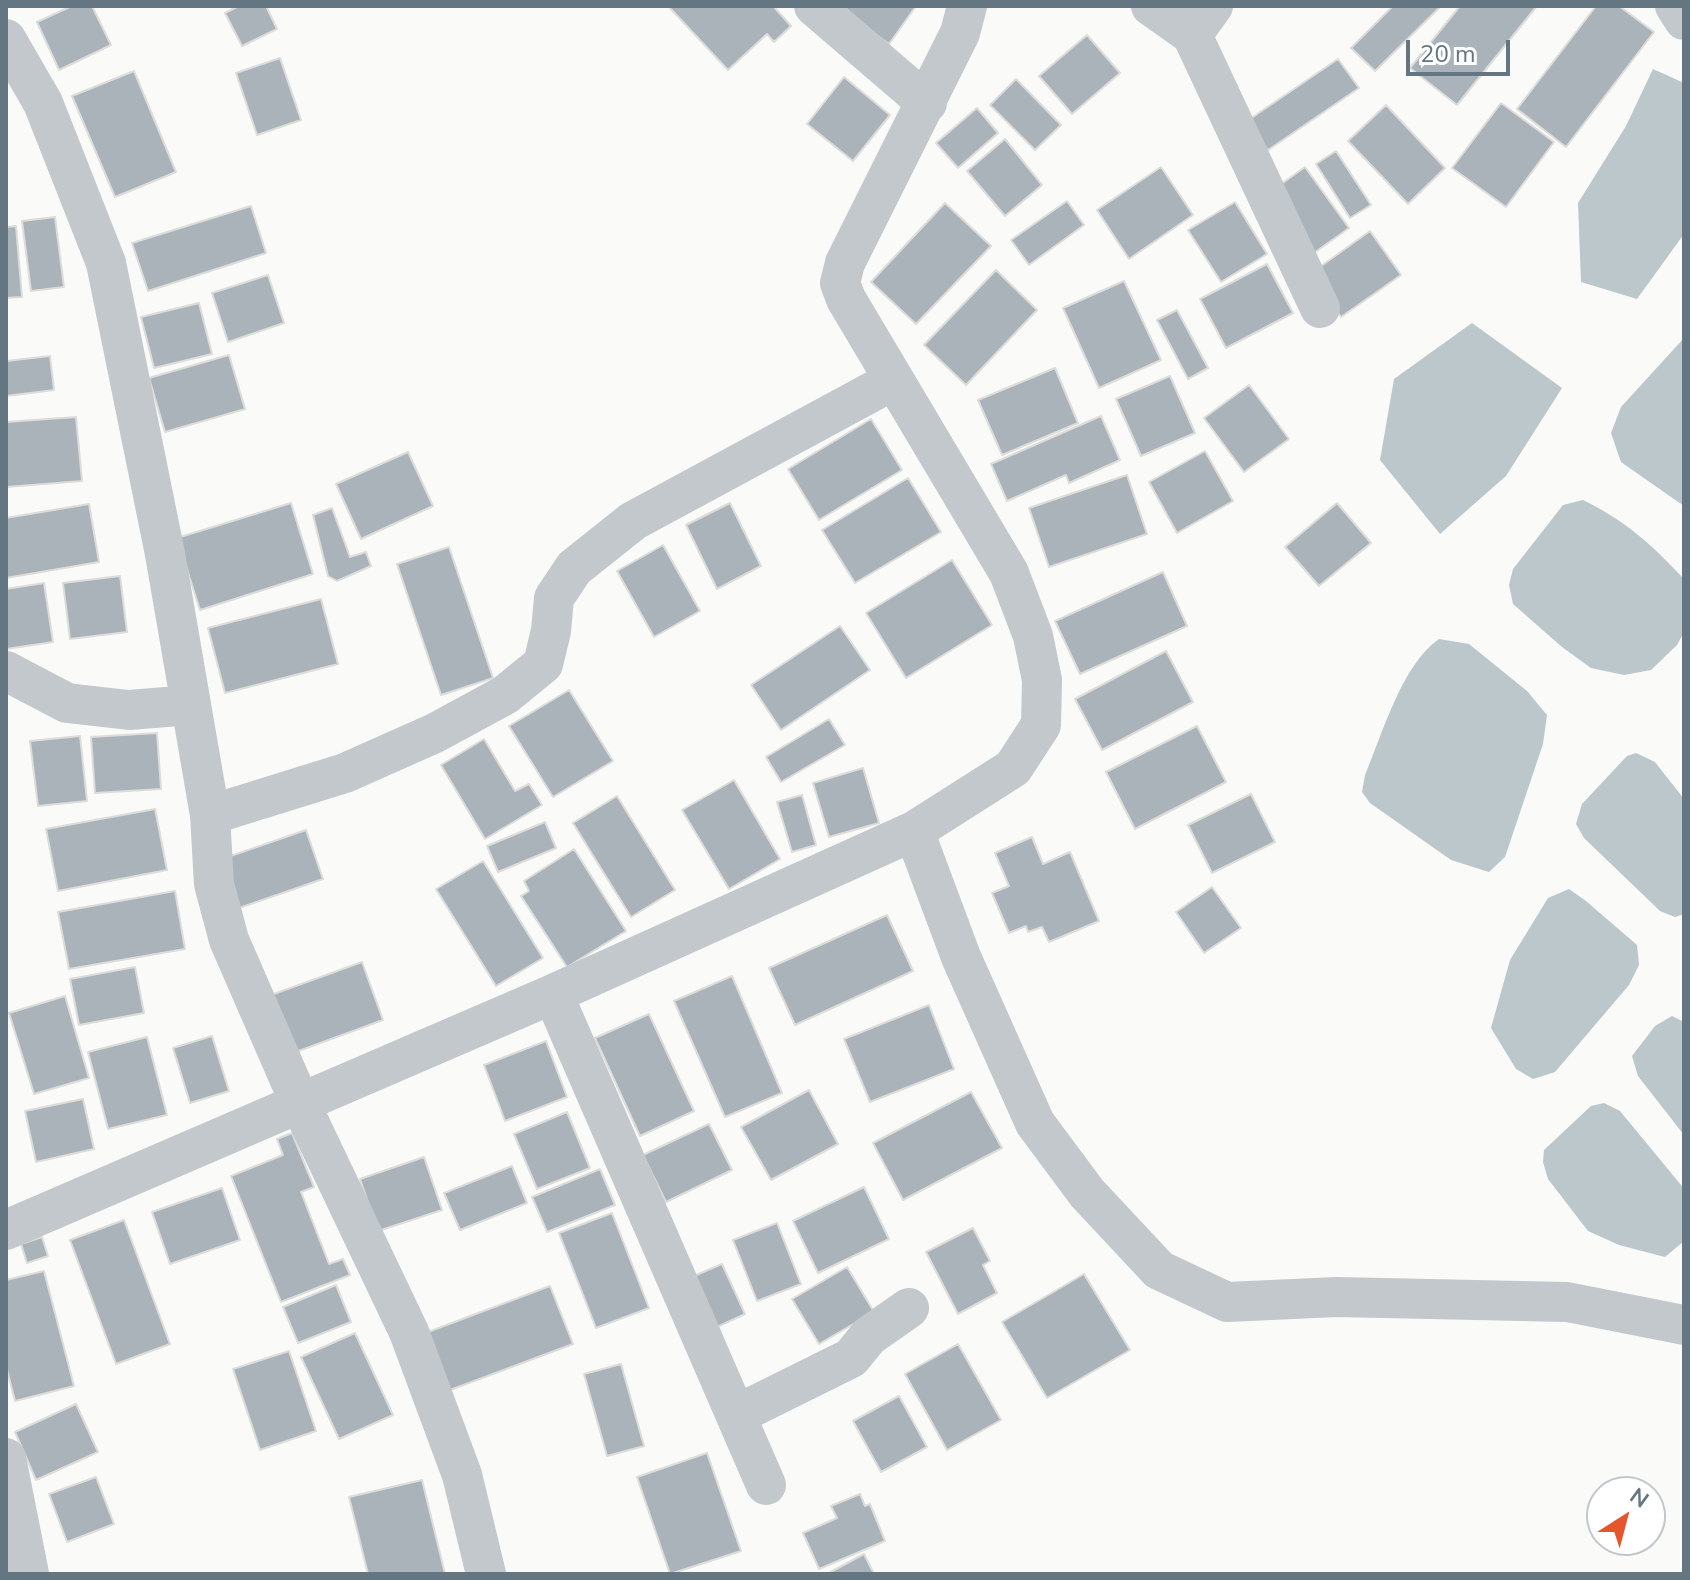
<!DOCTYPE html>
<html>
<head>
<meta charset="utf-8">
<style>
  body { margin:0 }
  #map { position:relative; width:1690px; height:1580px; overflow:hidden; background:#fafaf8; font-family:"Nunito Sans",sans-serif }
  canvas { display:block }
  .frame { position:absolute; inset:0; border:8px solid #657683; pointer-events:none }
  .north { position:absolute; left:1586px; top:1476px; width:80px; height:80px; box-sizing:border-box; background:#fff; border:2px solid #c1c8cd; border-radius:50%; rotate:36deg; font-size:22px; font-weight:700; line-height:32px; text-align:center; color:#657683 }
  .north::after { content:''; display:block; margin:auto; width:28px; height:36px; background:#e4572e; clip-path:polygon(50% 0,100% 100%,50% 72%,0 100%) }
  .scale { position:absolute; left:1406px; top:40px; width:104px; height:36px; box-sizing:border-box; border:4px solid #657683; border-top:0; padding-left:10px; font-size:24px; line-height:28px; white-space:nowrap; color:#657683; -webkit-text-stroke:6px #fff; paint-order:stroke }
</style>
</head>
<body>
<div id="map">
<canvas width="1690" height="1580"></canvas>
<div class="frame"></div>
<div class="north">N</div>
<div class="scale">20 m</div>
</div>
<script>
const g = document.querySelector('canvas').getContext('2d');
g.lineJoin = 'round';
function paint(path, color) { g.fillStyle = color; g.fill(path, 'evenodd'); }
function trace(path, color, width, dash) { g.strokeStyle = color; g.lineWidth = width; g.lineCap = dash ? 'butt' : 'round'; g.setLineDash(dash || []); g.stroke(path); }
const water = new Path2D(`
  M1653 69 1684 83V234L1637 299 1581 282 1578 203 1626 126Z
  M1472 323 1562 388 1506 476 1440 534 1380 460 1394 379Z
  M1684 338V506L1621 462 1611 433 1621 407Z
  M1583 500C1626 521 1652 545 1684 579V632L1677 645 1651 670 1624 675 1591 668 1562 647 1513 604 1509 585 1513 569 1563 505Z
  M1439 639 1469 644 1527 691 1547 715 1543 744 1505 857 1489 872 1451 860 1370 803 1362 792 1365 775C1382 735 1402 664 1439 639Z
  M1636 753 1655 762 1684 799V914L1675 917 1660 911 1584 838 1576 824 1582 804 1627 756Z
  M1569 889 1586 901 1637 945 1639 965 1629 985 1555 1072 1533 1079 1516 1069 1491 1028 1510 960 1548 898Z
  M1672 1016 1684 1022V1135L1638 1076 1632 1056 1655 1026Z
  M1604 1103 1620 1111 1681 1185 1684 1190V1241L1665 1257 1619 1245 1588 1231 1548 1179 1543 1162 1544 1150 1591 1106Z`);
const building = new Path2D(`
  M72 6H92L111 45 59 70 37 22Z
  M239 6H266L277 29 242 46 225 13Z
  M668 6H773L791 26 774 42 767 34 728 70Z
  M836 6H916L889 44Z
  M1393 6H1441L1375 71 1351 48Z
  M1460 6H1537L1457 105 1410 68Z
  M1596 6H1619L1654 32 1566 147 1517 109Z
  M1087 35 1120 73 1072 114 1039 76Z
  M280 58 301 120 257 135 236 73Z
  M1338 59 1359 88 1268 150 1247 121Z
  M134 71 176 172 115 197 72 96Z
  M844 77 890 115 853 161 807 124Z
  M1016 79 1061 125 1035 150 990 105Z
  M1501 103 1554 142 1506 207 1452 168Z
  M1386 105 1445 168 1408 204 1348 141Z
  M977 108 998 133 958 168 936 143Z
  M1005 139 1042 185 1005 216 967 171Z
  M1336 151 1371 205 1350 218 1316 164Z
  M1161 167 1193 215 1129 259 1097 210Z
  M1305 167 1349 228 1304 260 1259 200Z
  M1067 201 1084 225 1029 265 1011 240Z
  M1235 202 1267 254 1221 282 1188 230Z
  M945 203 991 246 916 324 871 282Z
  M251 206 266 253 148 291 132 243Z
  M55 217 64 287 31 291 22 221Z
  M16 226 22 297 6 298V227Z
  M1370 231 1401 275 1341 317 1310 274Z
  M1267 264 1293 313 1226 348 1200 299Z
  M996 270 1037 310 966 385 924 345Z
  M268 275 284 323 228 342 212 293Z
  M1124 281 1161 360 1099 388 1063 308Z
  M199 303 212 354 154 368 141 317Z
  M1177 310 1208 368 1188 379 1157 320Z
  M229 355 245 409 165 432 149 378Z
  M50 356 54 390 6 396V361Z
  M1055 368 1078 423 1002 455 978 400Z
  M1170 376 1195 433 1141 456 1116 399Z
  M1249 385 1289 439 1244 472 1204 418Z
  M1101 416 1120 460 1069 483 1066 475 1007 501 991 464Z
  M76 417 82 481 6 487V422Z
  M871 419 902 470 819 520 788 469Z
  M1205 451 1233 501 1177 533 1149 482Z
  M408 452 433 506 361 539 336 484Z
  M1127 475 1147 534 1049 567 1029 508Z
  M908 478 941 532 855 583 822 530Z
  M291 503 313 574 200 610 177 538Z
  M730 503 761 566 717 589 686 525Z
  M1337 503 1371 543 1319 586 1285 547Z
  M89 504 99 562 6 578V518Z
  M332 508 350 557 366 552 371 566 337 581 328 576 313 515Z
  M663 545 700 611 654 637 617 571Z
  M449 547 493 678 441 695 397 564Z
  M952 560 992 625 906 678 866 613Z
  M1163 572 1187 626 1080 674 1055 621Z
  M120 576 127 632 70 639 63 583Z
  M44 583 53 642 6 649V589Z
  M321 599 338 664 225 693 208 628Z
  M840 626 870 670 781 730 751 685Z
  M1166 651 1193 702 1102 750 1075 699Z
  M569 690 613 761 553 797 509 726Z
  M829 719 845 745 781 782 766 757Z
  M1197 726 1226 782 1135 829 1106 772Z
  M157 733 161 789 95 793 91 737Z
  M80 736 87 801 38 806 30 741Z
  M484 739 515 791 529 784 542 805 485 839 441 765Z
  M863 768 879 823 829 837 813 783Z
  M734 780 780 859 729 889 682 810Z
  M1251 794 1275 842 1212 873 1188 825Z
  M802 795 816 845 792 852 777 802Z
  M617 796 675 890 631 917 573 823Z
  M155 809 167 870 58 891 46 829Z
  M545 822 556 848 498 872 487 846Z
  M306 830 323 879 239 908 222 859Z
  M1032 837 1043 864 1070 852 1099 921 1049 942 1042 927 1028 932 1026 926 1009 933 992 893 1009 886 995 853Z
  M574 849 626 931 567 967 521 896 529 891 524 881Z
  M483 861 543 958 496 986 436 889Z
  M1212 887 1241 928 1204 953 1176 912Z
  M175 891 185 949 69 969 58 912Z
  M887 915 913 971 795 1025 769 968Z
  M362 962 383 1020 293 1053 271 995Z
  M135 967 144 1013 79 1025 70 979Z
  M732 976 782 1093 725 1117 674 1001Z
  M65 996 89 1078 34 1094 9 1013Z
  M929 1005 954 1069 870 1102 844 1039Z
  M649 1014 694 1111 640 1136 595 1038Z
  M212 1036 229 1091 190 1103 173 1048Z
  M147 1037 167 1115 108 1129 88 1052Z
  M546 1041 567 1097 505 1121 484 1065Z
  M809 1090 838 1144 771 1180 741 1127Z
  M971 1092 1002 1148 903 1200 873 1143Z
  M83 1099 94 1149 36 1162 25 1111Z
  M567 1112 590 1168 537 1189 514 1134Z
  M709 1124 732 1170 666 1202 643 1155Z
  M292 1133 314 1187 301 1192 329 1264 343 1259 350 1275 281 1302 231 1176 283 1155 277 1139Z
  M424 1157 442 1210 378 1231 360 1179Z
  M512 1166 527 1203 460 1230 444 1193Z
  M600 1169 615 1205 547 1232 532 1197Z
  M864 1187 889 1239 818 1273 793 1221Z
  M222 1188 240 1240 170 1264 152 1212Z
  M612 1213 649 1308 596 1328 559 1233Z
  M124 1220 170 1344 116 1364 70 1240Z
  M777 1223 801 1284 757 1301 733 1240Z
  M973 1228 990 1261 983 1265 997 1293 958 1314 926 1252Z
  M42 1237 48 1256 27 1263 21 1244Z
  M722 1264 745 1314 717 1327 694 1276Z
  M847 1267 874 1312 819 1344 792 1299Z
  M44 1271 74 1386 15 1401 6 1366V1280Z
  M1084 1274 1130 1350 1047 1398 1002 1322Z
  M336 1285 351 1322 298 1343 283 1307Z
  M550 1286 573 1344 450 1390 428 1332Z
  M355 1333 393 1415 339 1439 301 1357Z
  M958 1344 1001 1420 947 1450 905 1374Z
  M289 1351 316 1431 260 1450 233 1369Z
  M621 1364 644 1446 607 1456 584 1374Z
  M899 1396 927 1447 881 1472 853 1421Z
  M76 1404 98 1452 36 1480 15 1432Z
  M707 1453 741 1551 670 1574 637 1477Z
  M96 1477 114 1524 67 1542 49 1494Z
  M422 1480 445 1574H368L349 1497Z
  M860 1494 865 1506 870 1504 885 1541 819 1569 803 1533 837 1518 831 1506Z
  M864 1554 874 1574H827Z`);
const street = new Path2D(`
  M814 6 927 103
  M1151 6 1192 35 1320 308
  M1675 6 1684 20
  M1192 35 1213 6
  M6 39 43 103 106 263 165 554 210 815 214 884 229 940 300 1103 409 1332 462 1475 486 1574
  M6 671 67 703 129 710 191 705
  M210 815 345 773 435 733 505 695 543 664 551 631 554 598 574 568 633 521 894 380
  M914 831 961 957 1035 1123 1087 1193 1159 1270 1227 1302 1337 1297 1567 1302 1684 1325
  M553 994 766 1485
  M6 1230 553 994 914 831 1013 768 1041 725 1042 680 1033 636 1009 573 846 299 840 283 845 263 960 33 967 6
  M736 1415 851 1358 869 1336 909 1308
  M6 1458 29 1574`);
paint(water, '#bbc7cb');
paint(building, '#aab3b9');
trace(building, '#dcdcda', 2);
trace(street, '#c3c8cc', 40);
</script>
</body>
</html>
